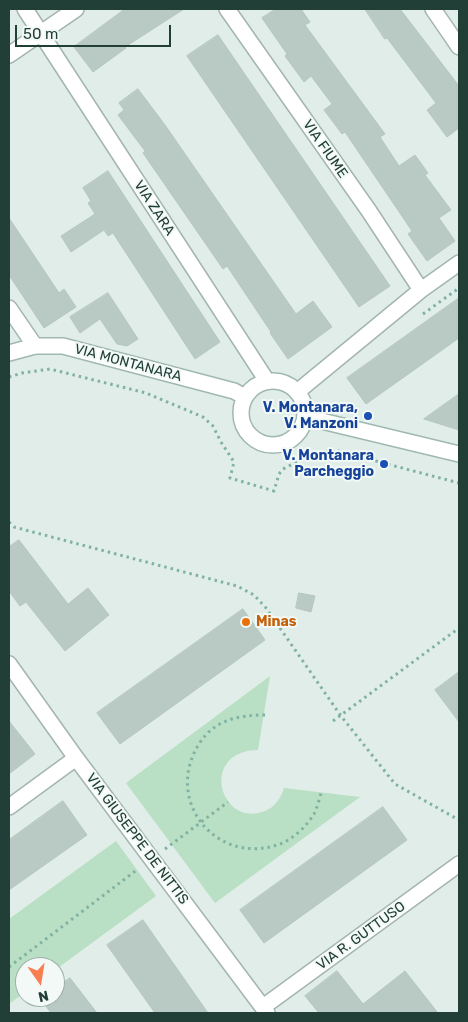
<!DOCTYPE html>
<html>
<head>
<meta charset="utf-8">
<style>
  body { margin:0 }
  #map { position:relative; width:468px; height:1022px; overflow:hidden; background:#e1ede8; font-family:Rubik,sans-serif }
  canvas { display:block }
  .frame { position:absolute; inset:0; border:10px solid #213e37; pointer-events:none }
  .north { position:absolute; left:15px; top:957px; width:50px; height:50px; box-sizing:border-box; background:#f2f9f6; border:1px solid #9eaeaa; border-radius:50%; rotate:167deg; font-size:14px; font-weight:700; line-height:20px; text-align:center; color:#213e37 }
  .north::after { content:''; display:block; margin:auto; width:18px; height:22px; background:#f97f53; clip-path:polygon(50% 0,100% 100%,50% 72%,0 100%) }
  .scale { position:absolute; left:15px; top:25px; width:156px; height:22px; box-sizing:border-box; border:2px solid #213e37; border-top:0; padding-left:6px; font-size:15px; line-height:18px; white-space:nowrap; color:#213e37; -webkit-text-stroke:4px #f2f9f6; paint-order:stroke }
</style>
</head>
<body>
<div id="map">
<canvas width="468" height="1022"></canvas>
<div class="frame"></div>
<div class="north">N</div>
<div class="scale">50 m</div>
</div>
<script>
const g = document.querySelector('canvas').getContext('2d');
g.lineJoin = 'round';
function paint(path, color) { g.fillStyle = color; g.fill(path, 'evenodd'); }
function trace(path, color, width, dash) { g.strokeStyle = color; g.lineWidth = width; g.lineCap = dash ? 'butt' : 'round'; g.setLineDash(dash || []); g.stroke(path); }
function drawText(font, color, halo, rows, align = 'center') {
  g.font = font + ' Rubik,sans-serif'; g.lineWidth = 4; g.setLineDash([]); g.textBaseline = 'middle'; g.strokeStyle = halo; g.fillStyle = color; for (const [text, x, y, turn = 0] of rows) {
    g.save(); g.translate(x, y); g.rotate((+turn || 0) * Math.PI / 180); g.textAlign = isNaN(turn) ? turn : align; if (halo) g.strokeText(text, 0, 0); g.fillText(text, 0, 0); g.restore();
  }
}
const green = new Path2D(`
  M270 676 258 750C198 751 220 829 265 811 275 807 281 798 284 788L360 797 215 903 126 783Z
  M116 841 156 896 55 970V967H25V992L9 1004V919Z`);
const building = new Path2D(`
  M125 9H184L125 47 126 48 93 72 74 47Z
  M276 9H301L310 22 305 25 385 134 380 137 399 166 415 155 428 173 425 175 451 210 439 218 455 241 427 261 408 234 412 231 345 132 342 134 324 110 332 104 311 76 304 82 285 56 287 54 262 18Z
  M365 9H400L459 86V128L447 137 427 110 436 103 387 38 385 39Z
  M218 35 390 286 359 307 187 56Z
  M138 89 165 125 296 314 313 301 332 327 288 359 270 333 271 332 227 266 223 269 143 153 145 151 118 115 124 110 119 103Z
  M108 171 220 342 195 359 113 233 108 236 104 230 71 252 61 236 95 214 88 203 91 201 83 188Z
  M9 218 59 293 64 289 76 307 44 328 9 275Z
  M108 293 138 339 127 346 117 344 100 319 80 333 70 317Z
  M459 298V338L366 404 347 378Z
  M459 394V430L424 419Z
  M19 540 68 604 88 588 109 615 65 651 26 602 20 606 9 591V547Z
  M299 593 315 596 311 612 296 608Z
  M243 609 265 640 120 744 97 713Z
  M459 672V722L435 690Z
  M9 721 35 754 9 774Z
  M63 801 87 835 9 890V840Z
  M383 807 407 840 264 943 240 910Z
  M143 920 208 1013H155L107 945Z
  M337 971 363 1004 405 971 438 1013H319L305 996Z
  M70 978 97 1013H51L39 997H55V989Z`);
const path = new Path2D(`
  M423 314 459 288
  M9 377 22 373 50 369 146 393 203 417 213 426 221 442 234 462 230 478 274 491 279 474 283 469 314 453 338 451 459 483
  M9 522 14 527 237 586 254 595 266 608 341 716 395 784 459 820
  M265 715C238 715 214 720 199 744 163 801 217 867 280 844 293 839 306 827 314 814 317 808 319 800 321 793
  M333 721 459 628
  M165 849 228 802
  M9 967 138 869`);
const street = new Path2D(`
  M25 9 267 381
  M227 9 369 211 421 290
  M433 9 459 47
  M9 55 76 9
  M9 308 35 346
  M297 392 421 290 459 263
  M9 664 76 758 267 1013
  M9 807 76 758
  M263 1007 459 864`);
const secondary = new Path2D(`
  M9 353 35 346H63L234 391 245 397
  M241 413a32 32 0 1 1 64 0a32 32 0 1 1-64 0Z
  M305 417 459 454`);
const markers = [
  [368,416,5,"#1a4fb4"],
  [384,464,5,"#1a4fb4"],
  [246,622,5,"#e8710a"]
];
const streetNames = [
  ["VIA FIUME",325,149,55],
  ["VIA ZARA",154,208,57],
  ["VIA MONTANARA",128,363,15],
  ["VIA GIUSEPPE DE NITTIS",137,839,53],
  ["VIA R. GUTTUSO",361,936,-36]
];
const transitNames = [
  ["V. Montanara,",358,408],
  ["V. Manzoni",358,424],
  ["V. Montanara",374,456],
  ["Parcheggio",374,472]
];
const foodNames = [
  ["Minas",256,622]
];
paint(green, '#b9dfc4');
paint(building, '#b9cac4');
trace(building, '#b3c7bf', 1);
trace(street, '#a4b5af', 18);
trace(secondary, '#9fb9b0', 18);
trace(path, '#80b2a3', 3, [2.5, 4]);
trace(street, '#fff', 15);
trace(secondary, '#fff', 15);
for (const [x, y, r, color] of markers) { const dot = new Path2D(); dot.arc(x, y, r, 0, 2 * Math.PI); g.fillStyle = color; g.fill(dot); trace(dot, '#f2f9f6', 2); }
drawText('14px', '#213e37', '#f2f9f6', streetNames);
drawText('bold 14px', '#164399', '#f2f9f6', transitNames, 'right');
drawText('bold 14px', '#c56008', '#f2f9f6', foodNames, 'left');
</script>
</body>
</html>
